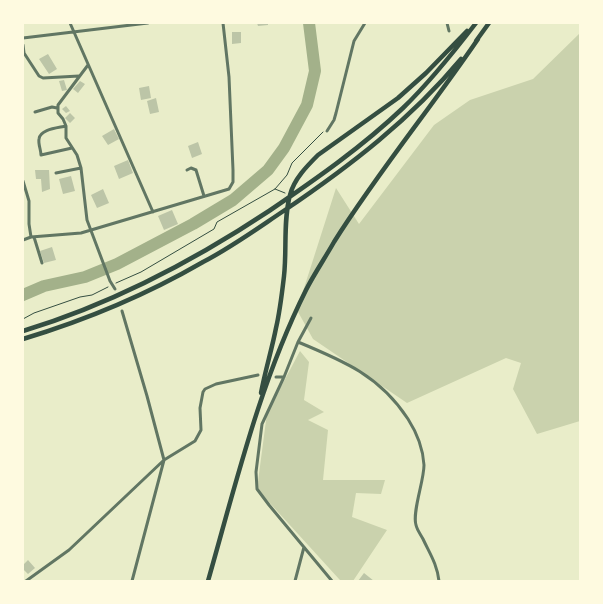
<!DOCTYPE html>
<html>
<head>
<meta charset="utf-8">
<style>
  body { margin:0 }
  #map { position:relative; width:603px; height:604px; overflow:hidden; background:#e9edc9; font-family:Poppins,sans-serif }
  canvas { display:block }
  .frame { position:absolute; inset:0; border:24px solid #fefae0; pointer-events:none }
</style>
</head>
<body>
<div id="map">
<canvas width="603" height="604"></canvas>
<div class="frame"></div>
</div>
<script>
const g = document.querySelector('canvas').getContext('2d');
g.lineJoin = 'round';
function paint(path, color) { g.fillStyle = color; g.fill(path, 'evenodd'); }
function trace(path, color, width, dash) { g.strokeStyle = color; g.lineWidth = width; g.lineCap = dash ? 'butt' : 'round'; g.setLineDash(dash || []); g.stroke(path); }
const green = new Path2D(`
  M580 33V421L537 434 513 389 521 363 506 358 407 403 313 339 297 310 336 188 359 224 434 125 470 100 533 79Z
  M300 351 309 362 304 400 324 412 308 420 328 430 323 480H385L381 494 356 493 352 517 387 530 353 581H341L339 579 257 489 267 413Z`);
const river = new Path2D(`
  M23 295 44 286 85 277 117 264 193 224 233 200 268 170 284 148 307 105 315 71 309 23`);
const building = new Path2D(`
  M257 23H268V25L258 26Z
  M232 32H241V43L232 44Z
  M48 54 57 69 49 74 39 59Z
  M64 80 67 90 62 91 59 81Z
  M80 81 85 84 78 93 73 89Z
  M149 86 151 98 141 100 139 88Z
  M156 98 159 112 150 114 147 101Z
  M66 106 70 111 66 113 62 109Z
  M70 113 75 118 70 123 65 118Z
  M114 129 119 139 108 145 102 136Z
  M198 142 202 154 192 158 188 146Z
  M128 160 133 173 119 179 114 166Z
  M35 170H49L50 189 42 192 41 179H36Z
  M71 176 75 191 63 194 59 179Z
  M103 189 109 203 97 208 91 195Z
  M172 210 178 224 164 230 158 216Z
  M52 247 56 260 44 263 40 251Z
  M28 560 35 568 28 574 23 569V565Z
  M364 573 374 581H358Z`);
const path = new Path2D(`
  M275 189 285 193
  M116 283 141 272 214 229 217 222 275 189 287 175 292 163 323 132
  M23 319 34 313 80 297 92 295 108 287`);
const minor = new Path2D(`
  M70 23 153 212
  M447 23 449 31
  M23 38 148 23
  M23 45 24 53 39 76 43 78 79 76
  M88 65 58 105V113L63 119 66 126V138L77 155 81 168 87 220 110 281 115 289
  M35 112 52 107 57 108
  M66 126C58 128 40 129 39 139 38 144 41 150 41 155L72 148
  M327 131 334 120 336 113 354 41 365 23
  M187 170 191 168 196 170 204 196
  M56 173 81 168
  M23 181 29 201V224L31 237
  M34 237 42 263
  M23 240 31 237 81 233 229 189 233 182V170L229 77 223 23
  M122 311 147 396 164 460 132 581
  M311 318 298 342 284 377 262 424 256 472 257 489 269 505 332 581
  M298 342C344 361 380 376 408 419 417 433 423 448 424 465 424 481 412 512 416 525 417 530 421 535 423 539 430 554 437 564 439 581
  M276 377H284
  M26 581 69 550 164 460 195 441 201 430 200 408 203 392 205 389 216 384 258 375
  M295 581 304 547`);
const secondary = new Path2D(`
  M476 41 489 23
  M23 331C112 304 192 262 269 211 316 179 362 147 403 108 430 82 453 53 476 23
  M23 339C86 320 146 295 203 262 232 247 258 228 285 210 350 166 411 119 461 59
  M261 393C265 371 272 349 276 328 280 311 282 293 284 276 287 250 283 221 290 195 294 179 307 166 318 155L398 98 426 73 467 31
  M208 581C236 483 260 382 306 290 314 274 325 258 334 242 378 172 431 108 478 39`);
paint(green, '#cad2ad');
trace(river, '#a3b18a', 12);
paint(building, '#bcc5a7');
trace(path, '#344e41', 1);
trace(minor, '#617663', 3);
trace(secondary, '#344e41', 4.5);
</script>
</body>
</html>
